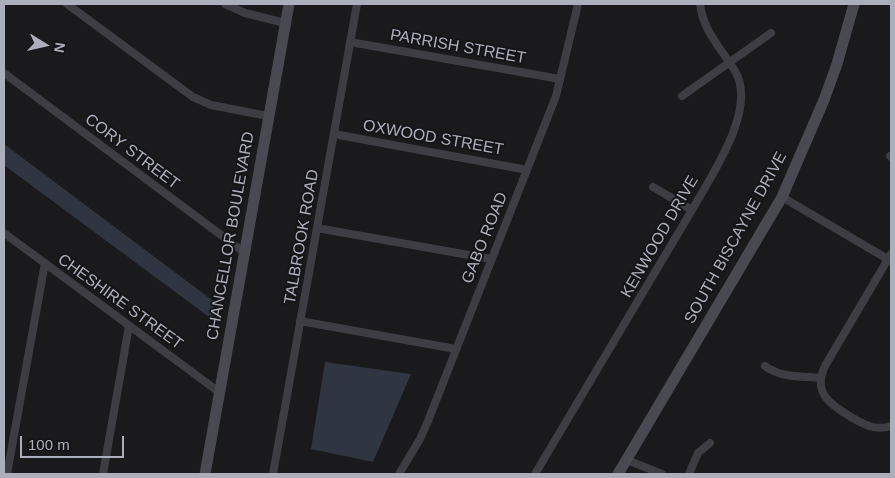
<!DOCTYPE html>
<html>
<head>
<meta charset="utf-8">
<style>
  body { margin:0 }
  #map { position:relative; width:895px; height:478px; overflow:hidden; background:#1a1a1c; font-family:Arial,sans-serif }
  canvas { display:block }
  .frame { position:absolute; inset:0; border:5px solid #acaebc; pointer-events:none }
  .north { position:absolute; left:20px; top:20px; width:50px; height:50px; -webkit-text-stroke:4px #151517; paint-order:stroke; rotate:100deg; font-size:14px; font-weight:700; line-height:20px; text-align:center; color:#acaebc }
  .north::after { content:''; display:block; margin:auto; width:18px; height:22px; background:#acaebc; clip-path:polygon(50% 0,100% 100%,50% 72%,0 100%) }
  .scale { position:absolute; left:20px; top:436px; width:104px; height:22px; box-sizing:border-box; border:2px solid #acaebc; border-top:0; padding-left:6px; font-size:15px; line-height:18px; white-space:nowrap; color:#acaebc; -webkit-text-stroke:4px #151517; paint-order:stroke }
</style>
</head>
<body>
<div id="map">
<canvas width="895" height="478"></canvas>
<div class="frame"></div>
<div class="north">N</div>
<div class="scale">100 m</div>
</div>
<script>
const g = document.querySelector('canvas').getContext('2d');
g.lineJoin = 'round';
function paint(path, color) { g.fillStyle = color; g.fill(path, 'evenodd'); }
function trace(path, color, width, dash) { g.strokeStyle = color; g.lineWidth = width; g.lineCap = dash ? 'butt' : 'round'; g.setLineDash(dash || []); g.stroke(path); }
function drawText(font, color, halo, rows, align = 'center') {
  g.font = font + ' Arial,sans-serif'; g.lineWidth = 4; g.setLineDash([]); g.textBaseline = 'middle'; g.strokeStyle = halo; g.fillStyle = color; for (const [text, x, y, turn = 0] of rows) {
    g.save(); g.translate(x, y); g.rotate((+turn || 0) * Math.PI / 180); g.textAlign = isNaN(turn) ? turn : align; if (halo) g.strokeText(text, 0, 0); g.fillText(text, 0, 0); g.restore();
  }
}
const water = new Path2D(`
  M4 144 216 303 213 320 4 165Z
  M325 362 411 374 373 462 311 449Z`);
const street = new Path2D(`
  M67 4 193 97 211 105 268 116
  M225 4 245 13 285 23
  M350 42 560 79
  M4 73 245 253
  M682 96 771 33
  M334 134 527 170
  M890 156 891 157
  M653 187 692 210
  M782 197 891 261
  M317 228 491 259
  M4 233 219 392
  M891 254 825 366C812 393 831 405 851 417 865 425 875 431 891 426
  M300 321 456 349
  M765 366C781 378 801 376 821 378
  M627 460 662 474
  M7 474 45 263
  M103 474 129 326
  M273 474 357 4
  M399 474 420 439 428 421 556 96 578 4
  M535 474 692 210C711 176 758 109 735 71 721 48 703 31 700 4
  M689 474 698 453 710 443`);
const secondary = new Path2D(`
  M205 474 289 4
  M618 474 782 197 824 100 837 64 854 4`);
const streetNames = [
  ["PARRISH STREET",458,47,10],
  ["OXWOOD STREET",433,138,10],
  ["CORY STREET",132,152,37],
  ["CHANCELLOR BOULEVARD",231,236,-80],
  ["TALBROOK ROAD",302,237,-80],
  ["KENWOOD DRIVE",660,237,-60],
  ["GABO ROAD",485,238,-68],
  ["SOUTH BISCAYNE DRIVE",736,238,-61],
  ["CHESHIRE STREET",120,302,36]
];
paint(water, '#2f3641');
trace(street, '#3d3d43', 8);
trace(secondary, '#494951', 11);
drawText('16px', '#acaebc', '#151517', streetNames);
</script>
</body>
</html>
